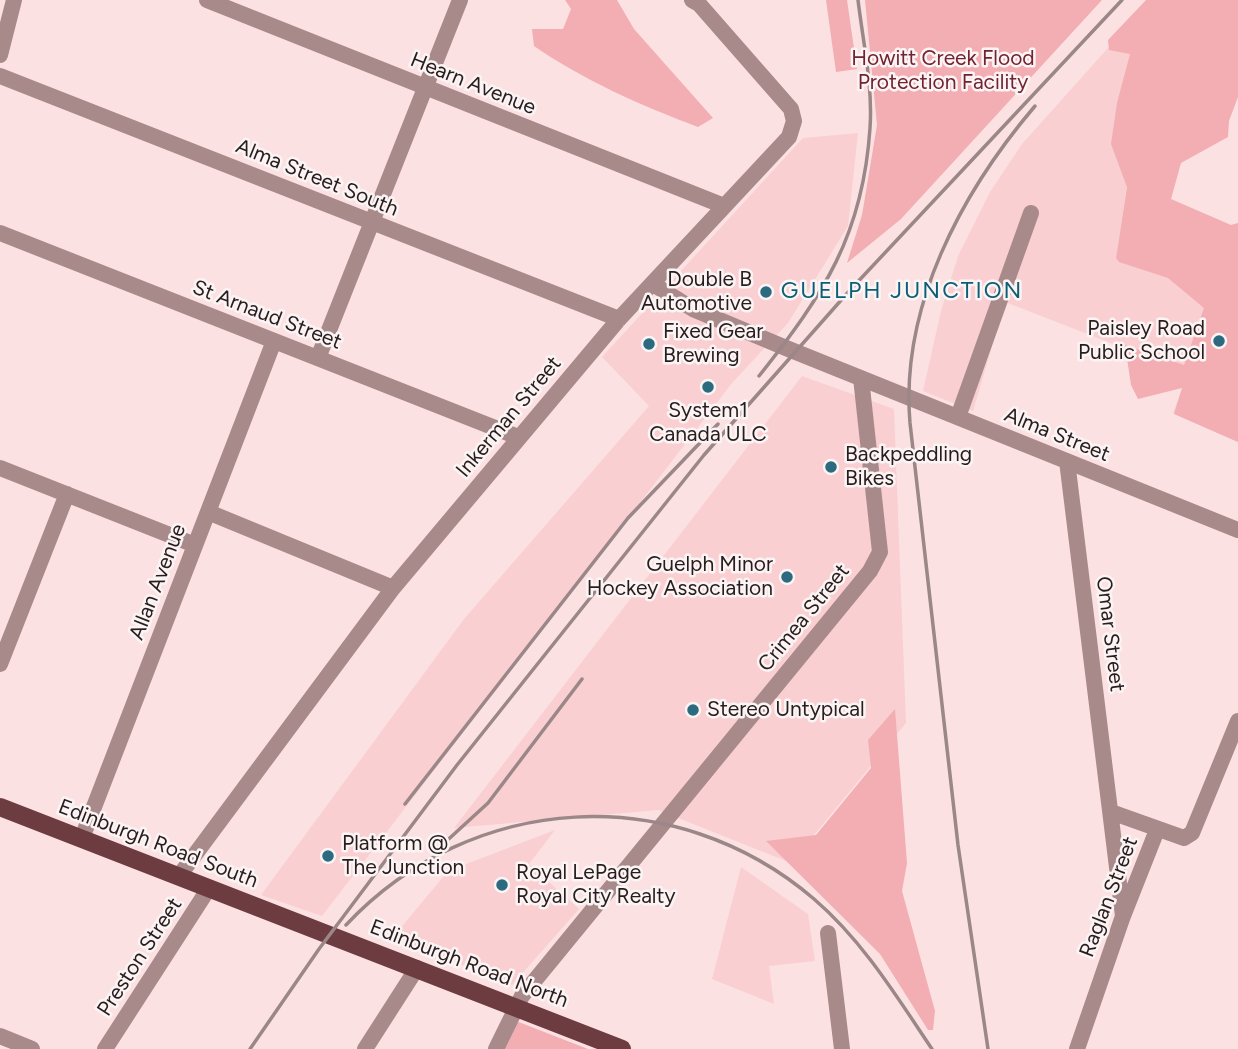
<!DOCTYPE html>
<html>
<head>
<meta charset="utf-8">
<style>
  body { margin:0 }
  canvas { display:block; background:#fce1e2 }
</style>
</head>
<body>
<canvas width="1238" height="1049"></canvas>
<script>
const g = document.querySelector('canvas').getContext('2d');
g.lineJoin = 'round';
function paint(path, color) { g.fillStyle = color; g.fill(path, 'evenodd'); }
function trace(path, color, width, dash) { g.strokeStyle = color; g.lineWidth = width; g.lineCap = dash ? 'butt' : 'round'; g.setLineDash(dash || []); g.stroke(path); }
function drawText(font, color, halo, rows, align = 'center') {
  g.font = font + ' Figtree,sans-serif'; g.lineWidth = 5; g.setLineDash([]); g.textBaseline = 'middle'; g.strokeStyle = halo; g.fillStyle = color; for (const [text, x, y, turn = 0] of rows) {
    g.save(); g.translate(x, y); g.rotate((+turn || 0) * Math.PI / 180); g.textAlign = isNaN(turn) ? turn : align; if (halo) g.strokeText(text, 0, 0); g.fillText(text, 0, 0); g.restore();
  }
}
const built = new Path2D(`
  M1151 0H1155L1116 258 1238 228V442L1173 413 1188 373 1005 302 973 411 923 391 941 311 958 256 990 192 1022 144Z
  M858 133 848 226 788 323 732 383 322 916 261 895 464 619 649 406 602 357 803 138Z
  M802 376 894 409 906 723 791 863 658 810 454 828Z
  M555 830 529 864 579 909 512 985 393 937 448 871Z
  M741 867 808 914 815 961 769 966 774 1004 712 979Z`);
const green = new Path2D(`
  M565 0H617L634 29 713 118 698 127C640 105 585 81 534 46L532 29H563L571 9Z
  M826 0H847L857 69 836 72Z
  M865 0H1102L901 219 847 263 862 215 877 125Z
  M1146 0H1238V97L1229 121 1228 137 1181 163 1171 199 1231 225 1238 223V442L1174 414 1182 388 1138 399 1131 385 1125 345 1184 365 1204 308 1168 278 1119 262 1116 258 1127 187 1111 144 1117 103 1130 54 1109 50 1108 40Z
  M895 709 907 863 902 891 935 1011 933 1030H928L880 954 766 841 816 835 871 768 868 740Z
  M516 1021 588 1049H502Z`);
const minor = new Path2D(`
  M207 0 724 206
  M0 55 14 0
  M0 76 619 319
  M0 233 518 437
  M653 284 693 309 786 348 1238 530
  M318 358 460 0
  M958 417 1031 213
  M1067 461 1123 916
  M0 468 195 545
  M208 512 393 588
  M0 664 67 494
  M1111 812 1184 838 1192 833 1238 721
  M82 838 274 341
  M179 876 393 588 619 319 789 137 794 121 791 109 699 4 692 0
  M828 933 842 1049
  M0 1036 32 1049
  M105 1049 209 888
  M365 1049 417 968
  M496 1049 522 996 870 571 880 552 861 378
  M1077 1049 1123 916 1157 830`);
const major = new Path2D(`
  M0 807 622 1049`);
const rail = new Path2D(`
  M759 376C824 294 863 235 870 128 873 86 863 42 858 0
  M405 804 628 518 718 424
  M440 847 488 803 582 679
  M346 925C472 791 675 780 814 899 863 941 897 997 932 1049
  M250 1049 319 949 457 765 704 455 851 289 1122 0
  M988 1049 958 845 910 423C900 307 961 193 1035 106`);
const markers = [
  [766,292,7,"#2b6a7f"],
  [1219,341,7,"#2b6a7f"],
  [649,344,7,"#2b6a7f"],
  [708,387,7,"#2b6a7f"],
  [831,467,7,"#2b6a7f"],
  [787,577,7,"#2b6a7f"],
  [693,710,7,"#2b6a7f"],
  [328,856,7,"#2b6a7f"],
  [502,885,7,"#2b6a7f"]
];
const parkNames = [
  ["Howitt Creek Flood",943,59],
  ["Protection Facility",943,83]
];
const streetNames = [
  ["Hearn Avenue",473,84,22],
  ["Alma Street South",317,178,22],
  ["St Arnaud Street",267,315,21],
  ["Inkerman Street",509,417,-50],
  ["Alma Street",1057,435,22],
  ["Allan Avenue",158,582,-69],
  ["Crimea Street",804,618,-51],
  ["Omar Street",1110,634,83],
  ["Edinburgh Road South",158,844,21],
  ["Raglan Street",1109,897,-69],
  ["Preston Street",140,957,-57],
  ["Edinburgh Road North",469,964,21]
];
const poiNames = [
  ["Double B",752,280,"right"],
  ["Automotive",752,304,"right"],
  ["Paisley Road",1205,329,"right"],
  ["Public School",1205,353,"right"],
  ["Fixed Gear",663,332],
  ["Brewing",663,356],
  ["System1",708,411,"center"],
  ["Canada ULC",708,435,"center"],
  ["Backpeddling",845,455],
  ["Bikes",845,479],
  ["Guelph Minor",773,565,"right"],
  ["Hockey Association",773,589,"right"],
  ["Stereo Untypical",707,710],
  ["Platform @",342,844],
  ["The Junction",342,868],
  ["Royal LePage",516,873],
  ["Royal City Realty",516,897]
];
const neighbourhoodNames = [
  ["GUELPH JUNCTION",902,291]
];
paint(built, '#f9cfd2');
paint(green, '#f2aeb3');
trace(minor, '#a88a8b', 16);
trace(major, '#6d3c41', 18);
trace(rail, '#9b8788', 3.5);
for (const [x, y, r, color] of markers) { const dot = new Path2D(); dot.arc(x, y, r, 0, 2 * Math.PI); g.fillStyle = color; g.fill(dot); trace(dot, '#fbf4f4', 2.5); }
drawText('21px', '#722230', '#fbf4f4', parkNames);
drawText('21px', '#281c1d', '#fbf4f4', streetNames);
drawText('21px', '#281c1d', '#fbf4f4', poiNames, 'left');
g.letterSpacing = '2px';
drawText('23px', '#0d5d75', '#fbf4f4', neighbourhoodNames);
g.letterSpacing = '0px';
</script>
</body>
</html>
